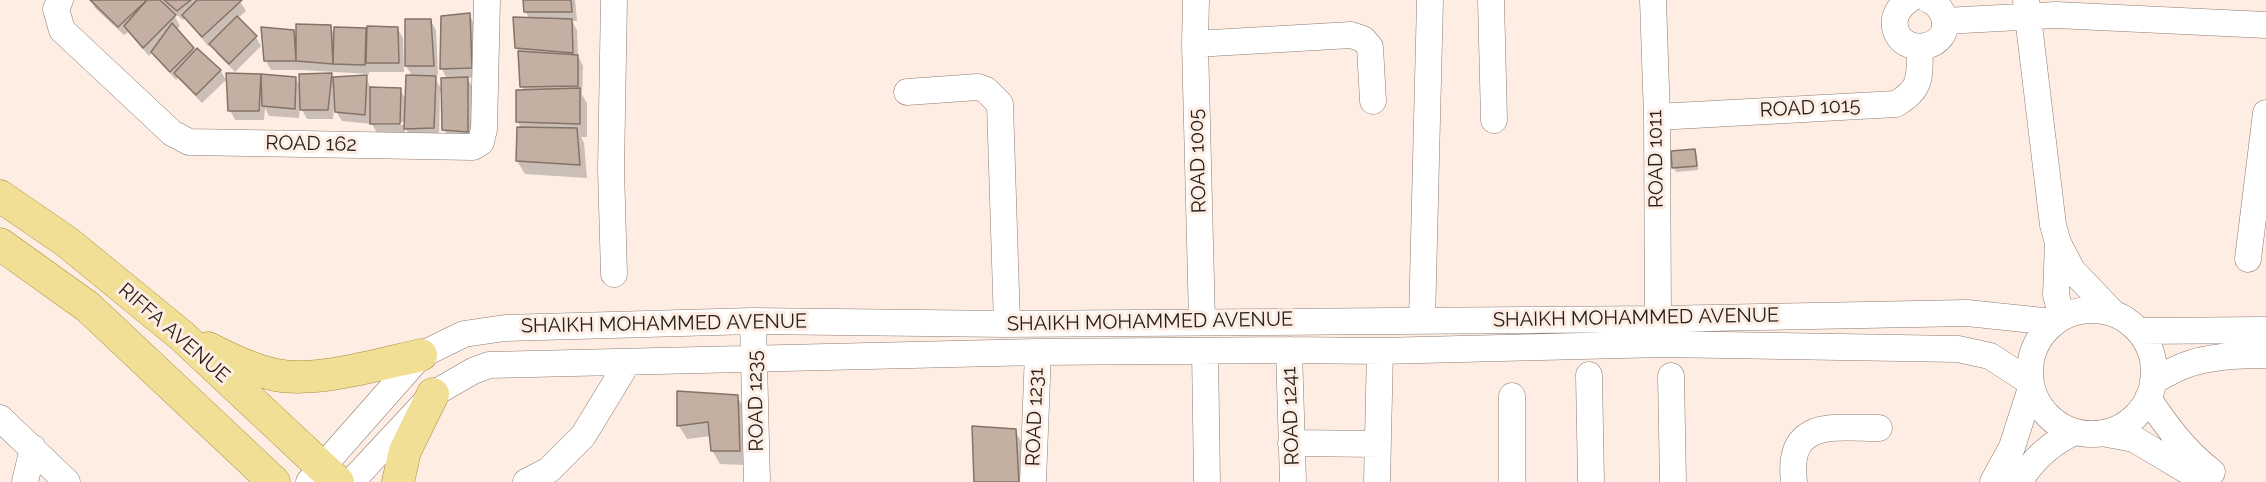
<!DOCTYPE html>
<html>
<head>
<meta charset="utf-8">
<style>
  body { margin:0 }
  canvas { display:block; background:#fdede3 }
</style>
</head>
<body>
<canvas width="2266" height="482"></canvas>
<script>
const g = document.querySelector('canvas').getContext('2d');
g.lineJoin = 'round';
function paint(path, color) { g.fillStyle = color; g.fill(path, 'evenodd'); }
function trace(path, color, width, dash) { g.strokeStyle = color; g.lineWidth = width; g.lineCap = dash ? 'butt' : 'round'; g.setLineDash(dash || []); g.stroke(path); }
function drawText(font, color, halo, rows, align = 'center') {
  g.font = font + ' Raleway,sans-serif'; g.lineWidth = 6; g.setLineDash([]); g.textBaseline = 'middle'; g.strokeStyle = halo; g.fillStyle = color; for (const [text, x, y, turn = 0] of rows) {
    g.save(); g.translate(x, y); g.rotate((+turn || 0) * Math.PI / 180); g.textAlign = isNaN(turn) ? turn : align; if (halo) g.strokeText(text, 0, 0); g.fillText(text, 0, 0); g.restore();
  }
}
const shadow = new Path2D(`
  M91 0H158L164 4 161 0H239L246 11 237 19 256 37 261 46 235 72 217 54 211 43 208 46 185 18 183 20 171 10 180 26 176 30 195 53 220 70 226 80 202 103 178 78 176 80 159 61 153 52 149 56 128 32 124 35 95 8Z
  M525 0H575L577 21H572L577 30 578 56 583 66 582 95 587 103V137H581L584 143 587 178 525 174 517 161 522 129 518 122 524 91 522 86 520 53 516 47 530 19 525 11Z
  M469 14 474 24 477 77 467 78 473 88V141L449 139 444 129 443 92H440L439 137 411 138 405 127V133H377L372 124 342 121 334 108 333 119H307L300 106 299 118 269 116 265 108 264 120H235L230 110 227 75 295 78 301 88 331 75 333 79 366 77 371 89 400 90 407 101 413 77 406 66 431 21 436 30 438 75H433L443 92 447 79 442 69V17ZM375 122H408V125H375Z
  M330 26 335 35 336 28H397L403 38 404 72H369V74L302 70H271L266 61 293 31 297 39Z
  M1695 151 1697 155 1698 170 1676 172 1674 168Z
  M737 396 745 410 747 465 720 464 712 450 711 436 687 439 679 426Z
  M1015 431 1023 445 1025 482H975Z`);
const building = new Path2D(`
  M90 0H147L118 27Z
  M147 0H160L176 15 143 48 124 26Z
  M164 0H191L177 11Z
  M197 0H242L202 37 182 15Z
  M523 0H571L572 12H524Z
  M470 13 472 68 440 69 441 16Z
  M237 16 257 36 229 64 209 44Z
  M513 17 572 19 573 53 515 48Z
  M405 19H431L434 66H405Z
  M172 23 194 48 170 72 151 52Z
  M296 24 331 25 333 64 296 61Z
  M367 26 398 27 399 63H366Z
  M261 27 294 30 296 61H264Z
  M334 27 366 28 365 65 333 64Z
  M197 48 221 70 196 95 174 73Z
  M518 51 578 55V86L520 87Z
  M226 73 261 74 259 111H228Z
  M332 73 328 110H300L299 74Z
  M261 74 296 77 295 109 262 106Z
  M367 75 365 115 335 112 333 77Z
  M406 75 436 76 434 128 404 129Z
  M468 77V132L442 130 441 78Z
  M370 87 401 88 400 124H370Z
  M580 88V124L516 122V90Z
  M517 127 577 128 580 165 516 161Z
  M1695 149 1697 166 1672 168 1671 151Z
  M677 391 738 395 740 451H711L708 422 677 426Z
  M972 426 1016 429 1019 482H974Z`);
const minor = new Path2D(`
  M60 0 56 9 62 30 172 133 189 142 473 147 481 142 484 129 487 0
  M1196 0 1195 44 1202 321
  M1491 0 1494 120
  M1653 0 1657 117 1658 319
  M1909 0C1900 6 1893 15 1895 27 1901 59 1953 49 1944 17 1941 9 1937 3 1929 0
  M2026 0 2053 225 2058 243
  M1945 21 2056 15 2266 25
  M1195 44 1351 35 1363 39 1370 47 1373 101
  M907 92 978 87 986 90 1000 104 1007 324
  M1657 117 1896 104C1923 88 1919 77 1920 48
  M2248 259 2266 113
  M614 274 611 169 614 0
  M2030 372a62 62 0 1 1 124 0a62 62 0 1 1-124 0Z
  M2062 317 2056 295 2058 243 2072 270 2114 314
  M753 321 757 482
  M1422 321 1430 0
  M2139 331 2266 330
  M1289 350 1293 482
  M1205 351 1207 482
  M1589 375 1591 482
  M1671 376 1673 482
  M2153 381C2163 376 2173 370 2183 366 2208 356 2239 355 2266 355
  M1512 396V482
  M2148 398C2167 427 2185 451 2212 472
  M0 418 67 482
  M2102 433 2134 439 2206 482
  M1291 443 1377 444
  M25 482 33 448
  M309 482 421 355 464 334 505 328 753 321 1007 324 1658 319 1967 313 2053 322
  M351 482 433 394 473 371 489 365 1038 352 1289 350 1380 351 1663 344 1958 349 1990 356 2030 382
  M526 482 549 470 583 436 628 362
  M1033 482 1038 352
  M1377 482 1380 351
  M1794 482C1786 418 1835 428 1879 428
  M1993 482 2012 447 2031 388
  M2019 482C2033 459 2051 443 2075 432`);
const major = new Path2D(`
  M0 196 67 242 182 336 338 482
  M0 244 88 307 274 482
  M208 348C230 359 252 370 276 375 317 383 380 364 421 355
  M398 482 405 451 433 394`);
const streetNames = [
  ["ROAD 1015",1810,108,-3],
  ["ROAD 162",311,144,1],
  ["ROAD 1011",1656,159,-91],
  ["ROAD 1005",1198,161,-92],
  ["SHAIKH MOHAMMED AVENUE",1636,318,-1],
  ["SHAIKH MOHAMMED AVENUE",1150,322,-1],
  ["SHAIKH MOHAMMED AVENUE",664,324,-1],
  ["RIFFA AVENUE",174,333,41],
  ["ROAD 1235",756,401,-91],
  ["ROAD 1241",1291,416,-92],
  ["ROAD 1231",1035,417,-88]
];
paint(shadow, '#0003');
paint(building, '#c3b0a3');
trace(building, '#847367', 1.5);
trace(minor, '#8d7b6f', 27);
trace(major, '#a58e3d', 33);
trace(minor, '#fff', 26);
trace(major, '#f2df96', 32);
drawText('20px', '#27201b', '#fdede3', streetNames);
</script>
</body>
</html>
